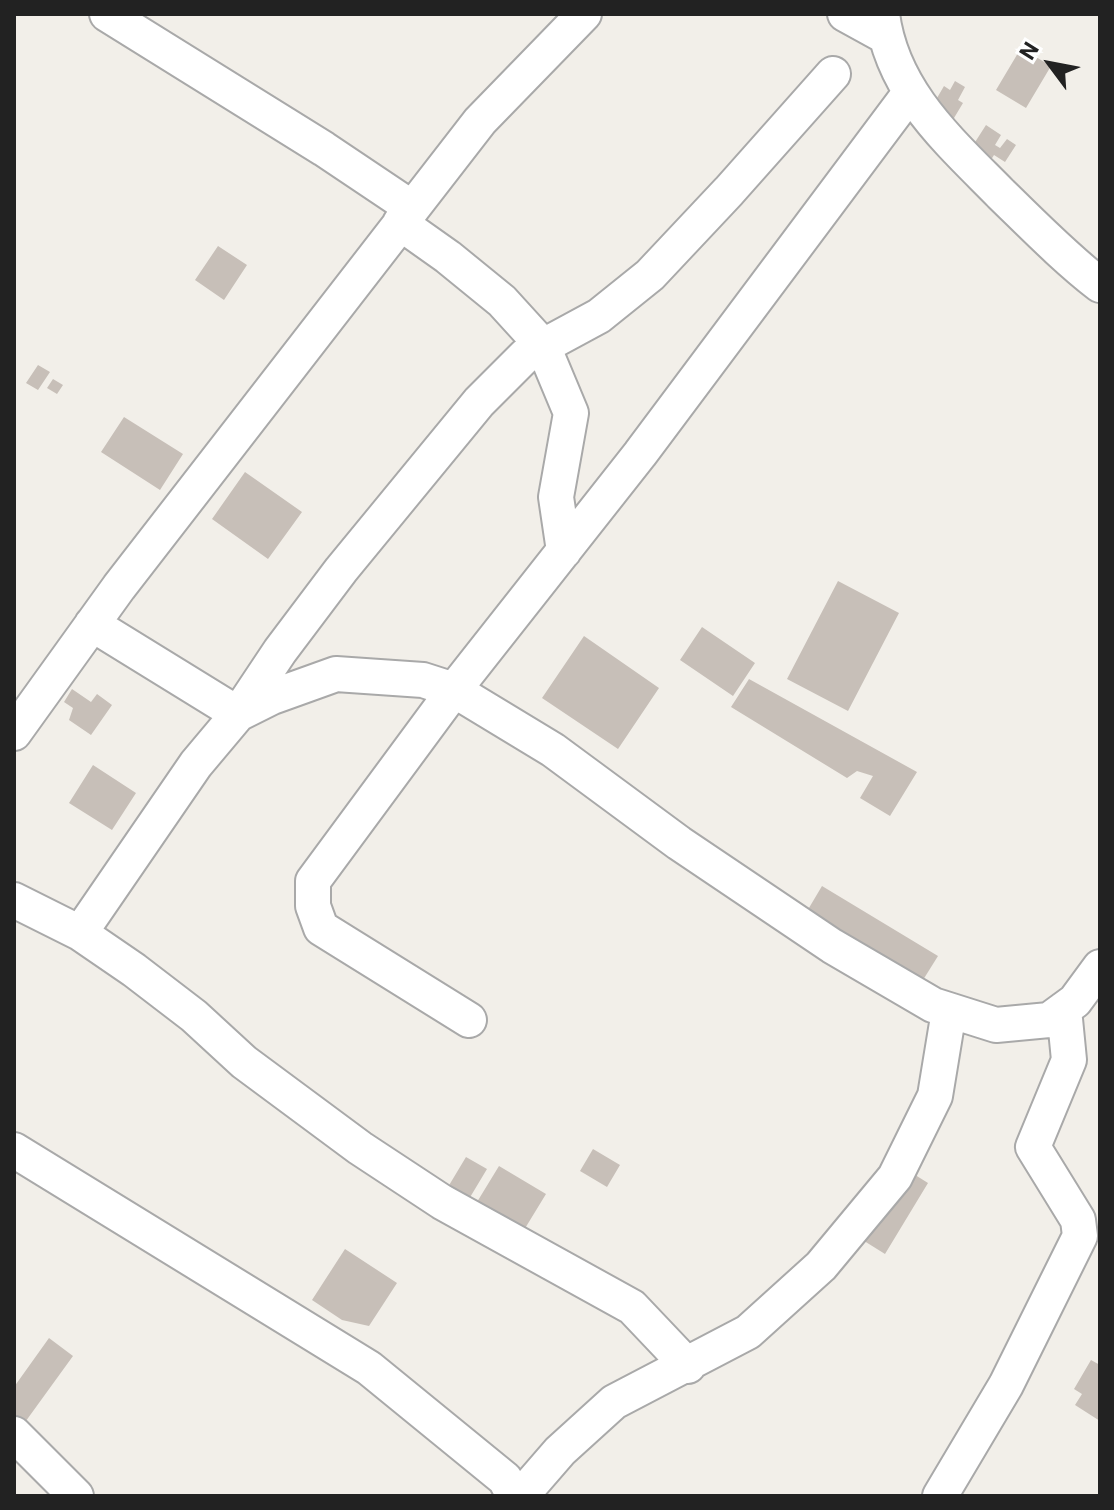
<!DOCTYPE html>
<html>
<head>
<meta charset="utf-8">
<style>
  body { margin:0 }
  #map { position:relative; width:1114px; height:1510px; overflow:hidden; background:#f2efe9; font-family:Roboto,sans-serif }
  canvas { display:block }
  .frame { position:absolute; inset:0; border:16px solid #222; pointer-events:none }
  .north { position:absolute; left:1010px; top:24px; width:80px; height:80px; -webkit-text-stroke:6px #fff; paint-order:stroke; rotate:302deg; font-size:22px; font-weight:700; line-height:32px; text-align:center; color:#222 }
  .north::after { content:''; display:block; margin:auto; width:28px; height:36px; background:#222; clip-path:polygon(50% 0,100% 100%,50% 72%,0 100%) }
</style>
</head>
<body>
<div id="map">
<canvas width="1114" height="1510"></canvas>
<div class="frame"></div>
<div class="north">N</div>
</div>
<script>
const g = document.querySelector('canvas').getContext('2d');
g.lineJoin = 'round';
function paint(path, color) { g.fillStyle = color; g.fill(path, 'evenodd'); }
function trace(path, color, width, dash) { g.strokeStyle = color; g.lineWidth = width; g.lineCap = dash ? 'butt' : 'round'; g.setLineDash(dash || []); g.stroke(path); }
const building = new Path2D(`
  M1021 48 1051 66 1026 108 996 90Z
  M955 81 965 87 958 100 963 103 951 123 930 110 944 86 950 90Z
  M986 125 1001 135 995 145 1000 148 1007 139 1016 145 1005 162 994 155 989 163 970 150Z
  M218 246 247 265 224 300 195 280Z
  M38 365 50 372 38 390 26 383Z
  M53 379 63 385 57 394 47 388Z
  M124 417 183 454 160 490 101 452Z
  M245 472 302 512 268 559 212 519Z
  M838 581 899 613 848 711 787 679Z
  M702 627 755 663 733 696 680 660Z
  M584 636 659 688 618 749 542 698Z
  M749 679 917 772 890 816 860 798 873 776 857 771 847 778 731 707Z
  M72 689 91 702 97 694 112 705 91 735 69 720 73 708 64 702Z
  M93 765 136 793 112 830 69 803Z
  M822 886 938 956 918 988 803 918Z
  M593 1149 620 1165 607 1187 580 1171Z
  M466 1157 487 1169 466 1204 445 1192Z
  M499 1166 546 1194 524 1230 477 1202Z
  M904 1168 928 1183 885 1254 861 1239Z
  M345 1249 397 1283 369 1326 342 1320 312 1300Z
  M49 1338 73 1356 23 1425 14 1419V1387Z
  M1091 1360 1100 1365V1421L1075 1405 1082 1394 1074 1389Z`);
const minor = new Path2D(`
  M107 14 324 149 412 208
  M845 14 885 36
  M882 14C892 92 949 141 1001 194 1033 225 1065 258 1100 285
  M400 223 448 257 502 301 543 346 571 413 556 497 564 551
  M92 624 238 714 272 697 336 674 423 680 454 690 553 750 679 843 832 946 933 1005 996 1025 1049 1020 1075 1001 1100 967
  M14 733 119 587 480 121 584 14
  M14 900 80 933 134 970 194 1016 244 1062 360 1148 442 1202 632 1307 688 1366
  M80 933 196 764 238 714 280 651 341 570 479 402 525 356 599 316 650 275 729 191 833 74
  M469 1020 321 928 313 906V881L454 690 640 454 910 93
  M14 1150 369 1368 505 1479 514 1496
  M14 1434 76 1496
  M521 1496 560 1451 614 1402 748 1332 821 1266 895 1177 935 1096 949 1011
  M940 1496 1006 1385 1080 1236 1078 1220 1033 1147 1069 1060 1064 1009`);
paint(building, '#c7bfb8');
trace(minor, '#a9a9a9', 38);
trace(minor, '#fff', 34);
</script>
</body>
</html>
